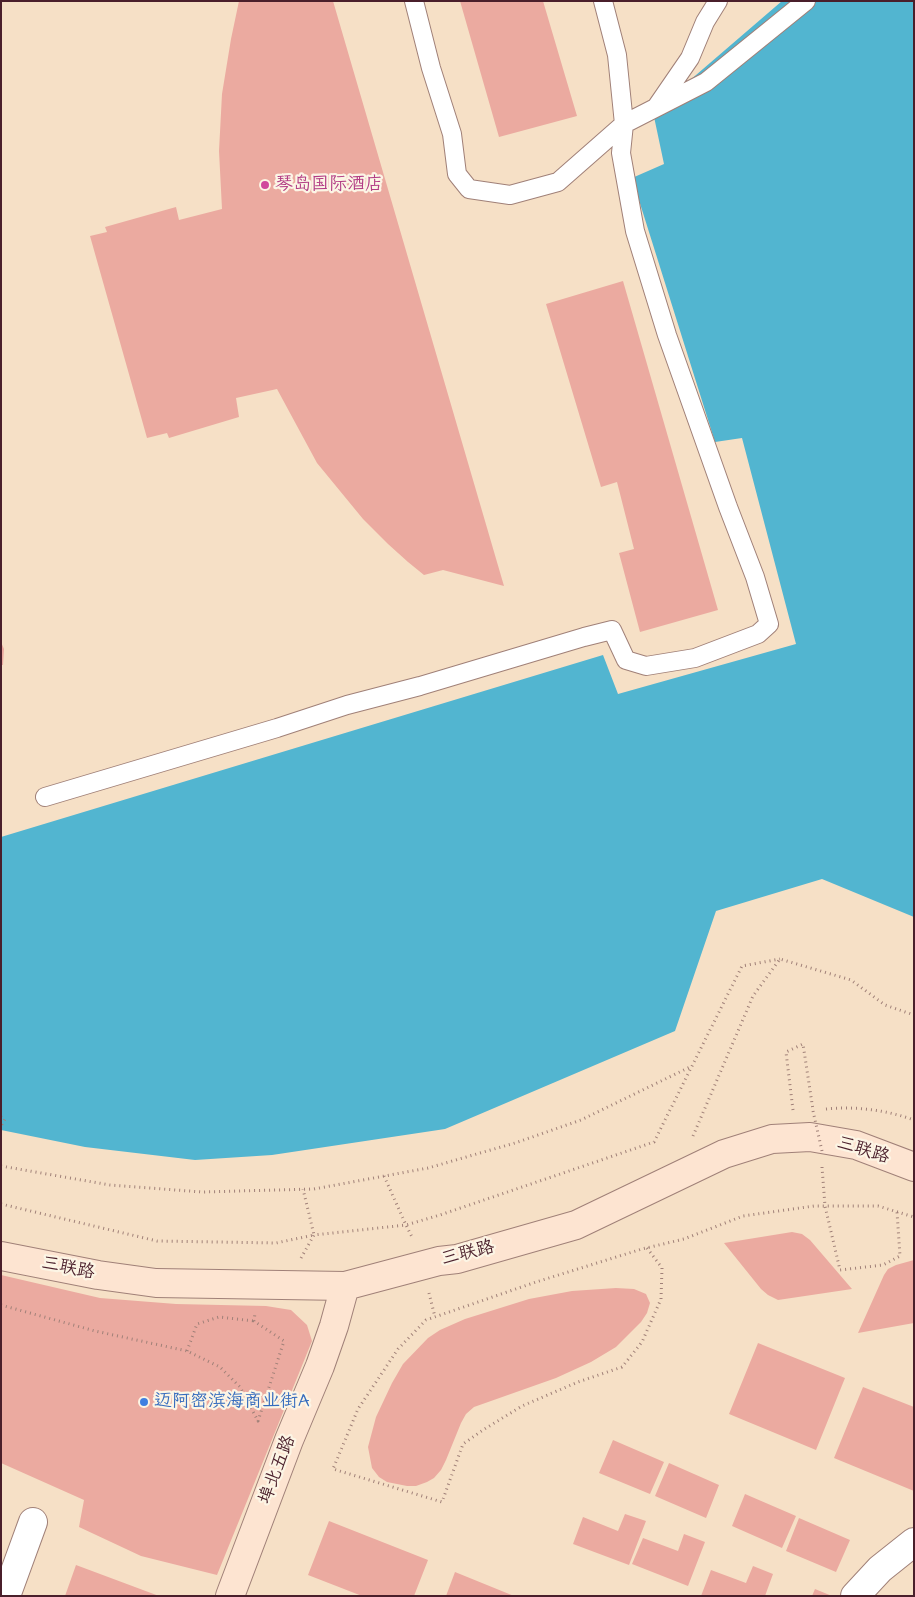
<!DOCTYPE html>
<html>
<head>
<meta charset="utf-8">
<style>
  body { margin:0 }
  #map { position:relative; width:915px; height:1597px; overflow:hidden; background:#f6e0c6; font-family:"Architects Daughter",sans-serif }
  canvas { display:block }
  .frame { position:absolute; inset:0; border:2px solid #4a1f2b; pointer-events:none }
</style>
</head>
<body>
<div id="map">
<canvas width="915" height="1597"></canvas>
<div class="frame"></div>
</div>
<script>
const g = document.querySelector('canvas').getContext('2d');
g.lineJoin = 'round';
function paint(path, color) { g.fillStyle = color; g.fill(path, 'evenodd'); }
function trace(path, color, width, dash) { g.strokeStyle = color; g.lineWidth = width; g.lineCap = dash ? 'butt' : 'round'; g.setLineDash(dash || []); g.stroke(path); }
function drawText(font, color, halo, rows, align = 'center') {
  g.font = font + ' "Architects Daughter","LXGW WenKai TC",sans-serif'; g.lineWidth = 4.5; g.setLineDash([]); g.textBaseline = 'middle'; g.strokeStyle = halo; g.fillStyle = color; for (const [text, x, y, turn = 0] of rows) {
    g.save(); g.translate(x, y); g.rotate((+turn || 0) * Math.PI / 180); g.textAlign = isNaN(turn) ? turn : align; if (halo) g.strokeText(text, 0, 0); g.fillText(text, 0, 0); g.restore();
  }
}
const water = new Path2D(`
  M782 1H914V917L822 879 716 911 675 1031 445 1129 272 1155 195 1160 85 1147 1 1130V837L603 655 618 694 796 644 742 438 715 442 632 178 664 164 653 112Z`);
const building = new Path2D(`
  M239 1H333L504 586 443 570 424 575 408 562 388 544 363 519 317 463 277 389 236 398 239 417 169 438 167 433 147 438 90 236 107 232 105 227 176 207 179 220 222 209 219 151 222 94 231 39Z
  M460 1H543L577 116 499 137Z
  M623 281 718 610 640 632 619 553 634 549 617 482 601 487 546 304Z
  M1 642 4 649 3 665H1Z
  M792 1232 802 1234 810 1240 852 1289 778 1300 768 1295 761 1289 724 1243Z
  M914 1260V1323L858 1333 884 1275 888 1269 896 1265Z
  M1 1275 100 1298 176 1304 266 1306 291 1310 307 1325 312 1341 217 1575 141 1556 79 1527 84 1500 1 1463Z
  M616 1288 634 1289 646 1294 650 1303 647 1313 641 1322 616 1347 591 1362 556 1378 474 1407 466 1414 461 1423 446 1460 441 1470 434 1478 427 1482 416 1486H407L387 1482 379 1477 372 1468 368 1447 376 1417 392 1383 403 1364 428 1338 440 1330 465 1319 529 1299 572 1291Z
  M758 1343 845 1378 816 1450 729 1414Z
  M863 1387 914 1407V1491L834 1458Z
  M613 1440 664 1462 650 1494 599 1473Z
  M669 1463 719 1485 706 1518 655 1496Z
  M745 1494 796 1516 782 1548 732 1526Z
  M625 1514 646 1521 629 1565 573 1544 583 1517 618 1531Z
  M799 1518 850 1540 836 1572 786 1551Z
  M329 1521 428 1560 414 1596H362L308 1575Z
  M684 1534 705 1542 688 1586 632 1564 643 1538 678 1551Z
  M76 1565 159 1596H65Z
  M753 1566 773 1574 765 1596H701L711 1570 746 1583Z
  M455 1572 514 1596H446Z
  M815 1589 832 1596H812Z`);
const path = new Path2D(`
  M826 1109C856 1106 886 1110 914 1120
  M793 1110 786 1052 803 1044 813 1110
  M1 1117 5 1119 1 1126
  M693 1136 753 996 780 959 851 980 885 1005 914 1015
  M1 1166 110 1185 202 1192 314 1189 428 1168 515 1143 581 1120 692 1066
  M822 1167 825 1206 840 1270 883 1265 900 1256 897 1212
  M384 1176 406 1225 440 1215 654 1142 742 966 780 959
  M1 1204 157 1241 276 1243 314 1235 303 1189
  M647 1248 662 1268 661 1299 642 1342 622 1367 578 1382 522 1406 483 1430 463 1444 442 1502 333 1469 358 1409 398 1349 426 1320 536 1282 642 1249 684 1239 743 1216 814 1206H878L914 1217
  M301 1258 314 1235 406 1225 413 1239
  M429 1293 435 1317
  M1 1305 95 1331 187 1351 220 1367 240 1387 258 1421 284 1341 254 1321 255 1313
  M187 1351 197 1324 219 1317 254 1321`);
const lane = new Path2D(`
  M414 1 431 68 452 134 457 174 469 189 510 195 558 182 624 124 617 55 603 1
  M657 106 690 58 705 22 718 1
  M45 797 277 728 347 705 420 686 584 637 612 630 626 660 646 666 695 658 758 634 769 624 755 577 728 507 667 335 635 231 621 153 624 124 706 82 806 1`);
const street = new Path2D(`
  M6 1596 33 1522
  M855 1596 880 1569 914 1542`);
const secondary = new Path2D(`
  M1 1256 98 1275 156 1283 345 1286 439 1261 457 1259 576 1225 724 1154 772 1139 810 1137 856 1145 914 1167
  M230 1596 289 1440 320 1366 334 1326 345 1286`);
const pathBridge = new Path2D(`
  M813 1111 822 1151`);
const markers = [
  [265,185,5,"#d1479c"],
  [144,1402,5,"#3f7fe0"]
];
const hotelNames = [
  ["琴岛国际酒店",275,185]
];
const streetNames = [
  ["三联路",863,1151,17],
  ["三联路",468,1254,-14],
  ["三联路",68,1269,11],
  ["埠北五路",278,1470,-69]
];
const shopNames = [
  ["迈阿密滨海商业街A",154,1402]
];
paint(water, '#52b5d0');
paint(building, '#ebaaa0');
trace(lane, '#a08078', 20);
trace(street, '#a08078', 30);
trace(secondary, '#a08078', 30);
trace(path, '#a08078', 3, [1, 4]);
trace(lane, '#fff', 18);
trace(street, '#fff', 28);
trace(secondary, '#fde4d1', 28);
trace(pathBridge, '#a08078', 3, [1, 4]);
for (const [x, y, r, color] of markers) { const dot = new Path2D(); dot.arc(x, y, r, 0, 2 * Math.PI); g.fillStyle = color; g.fill(dot); trace(dot, '#fcf5e5', 2); }
drawText('18px', '#b23c85', '#fcf5e5', hotelNames, 'left');
drawText('18px', '#4a1f2b', '#fcf5e5', streetNames);
drawText('18px', '#366cbe', '#fcf5e5', shopNames, 'left');
</script>
</body>
</html>
